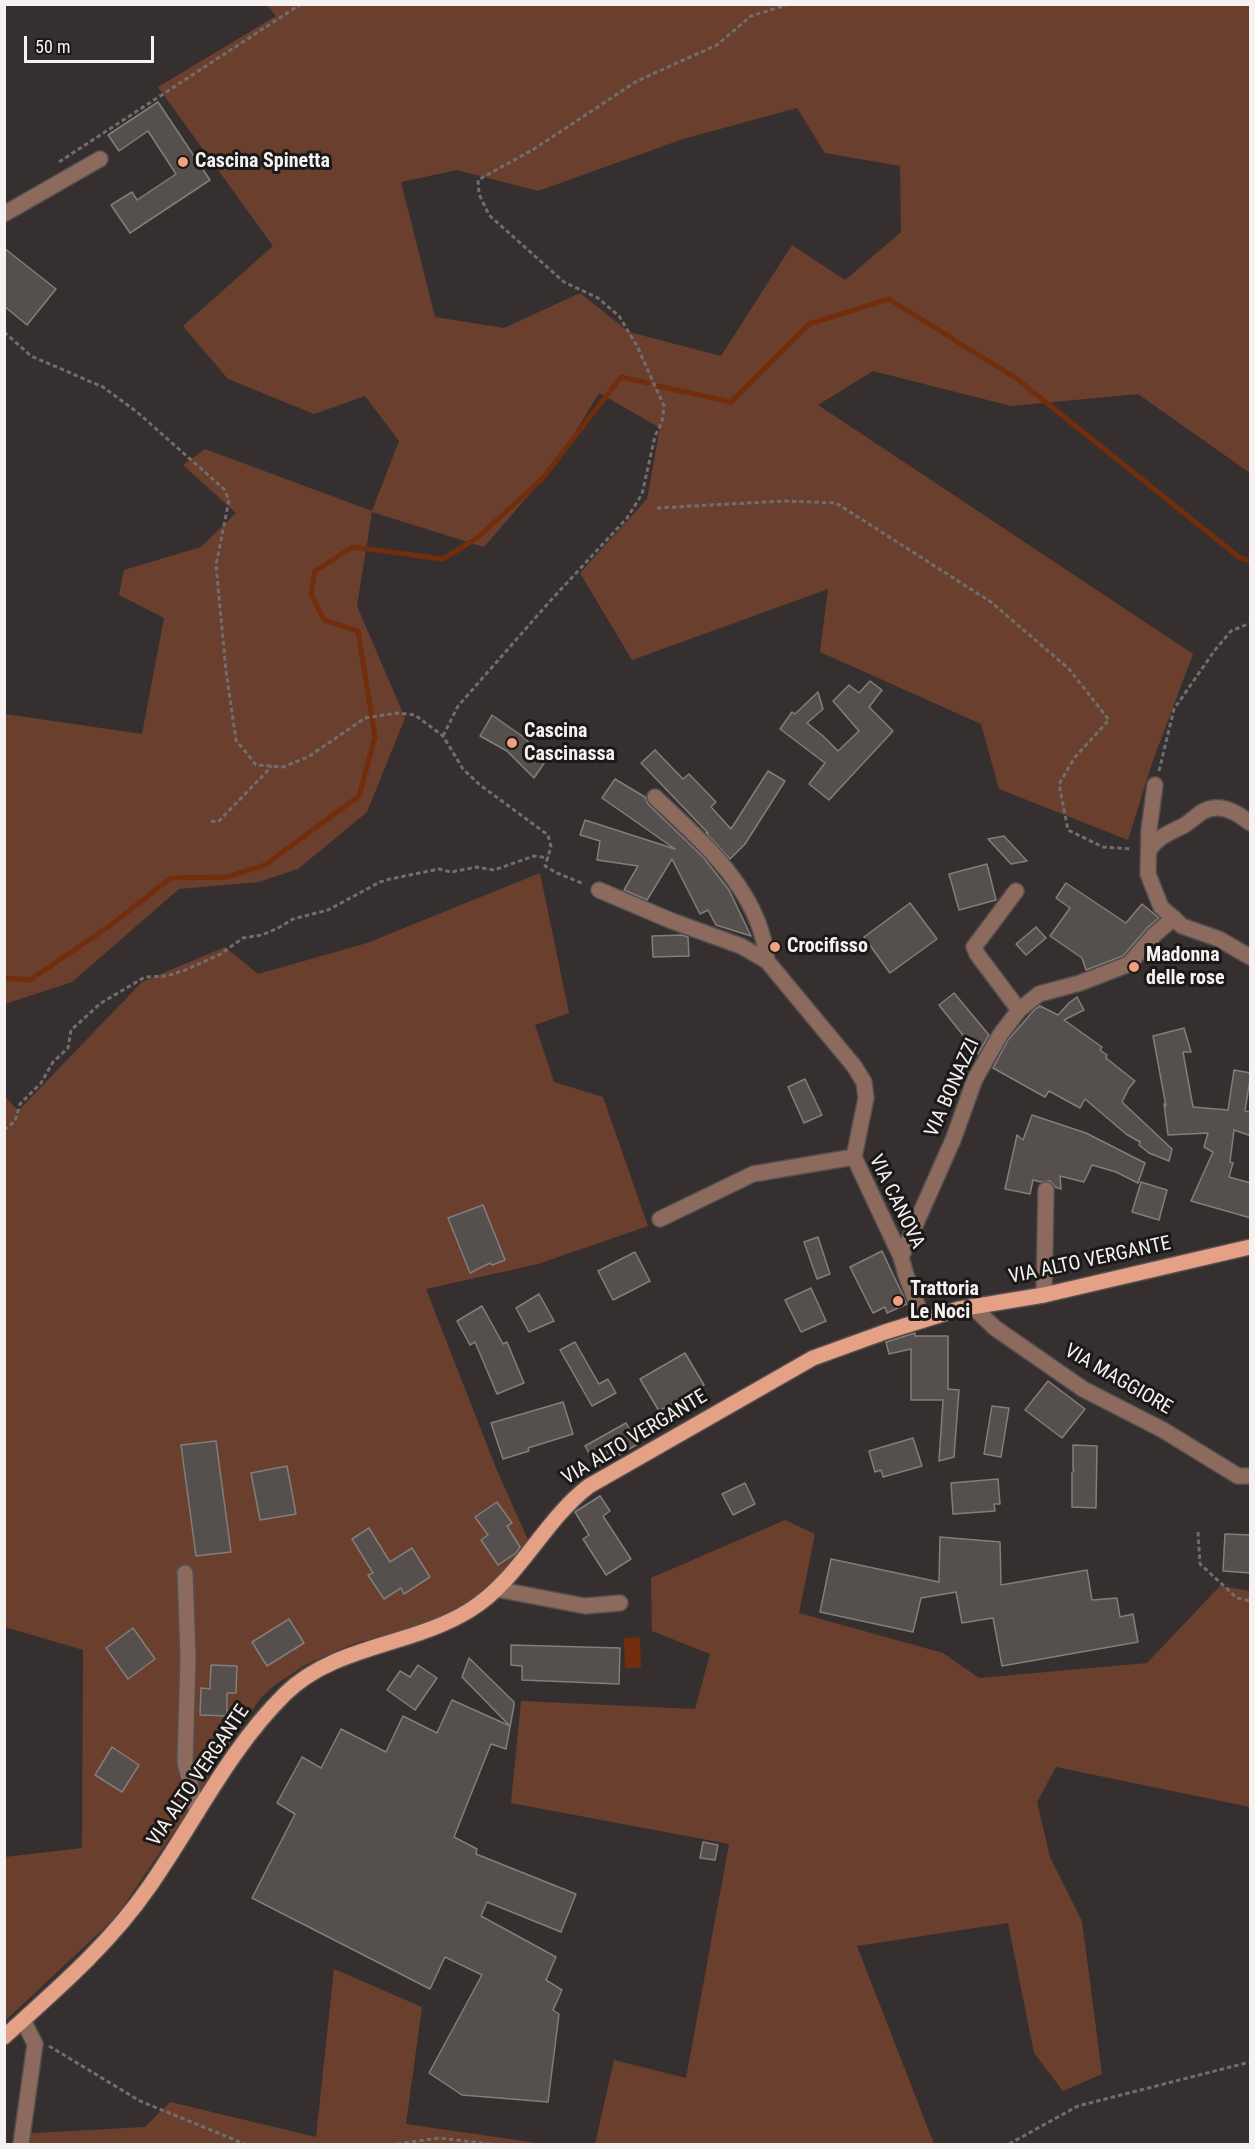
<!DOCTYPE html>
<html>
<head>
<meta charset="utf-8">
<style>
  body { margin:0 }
  #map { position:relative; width:1255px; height:2149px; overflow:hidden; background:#35302f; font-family:"Roboto Condensed",sans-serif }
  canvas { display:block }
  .frame { position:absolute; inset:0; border:6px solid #f5f2f1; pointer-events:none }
  .scale { position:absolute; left:24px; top:36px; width:130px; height:27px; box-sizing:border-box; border:3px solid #f5f2f1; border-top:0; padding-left:8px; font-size:18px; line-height:21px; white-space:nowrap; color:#f5f2f1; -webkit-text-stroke:4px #1b1918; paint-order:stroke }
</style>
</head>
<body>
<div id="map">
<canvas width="1255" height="2149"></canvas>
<div class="frame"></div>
<div class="scale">50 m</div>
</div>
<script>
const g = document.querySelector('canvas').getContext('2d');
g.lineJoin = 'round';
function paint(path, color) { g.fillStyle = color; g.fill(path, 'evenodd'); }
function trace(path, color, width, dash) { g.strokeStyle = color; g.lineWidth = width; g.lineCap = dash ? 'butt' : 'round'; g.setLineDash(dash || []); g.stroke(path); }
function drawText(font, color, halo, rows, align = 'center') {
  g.font = font + ' "Roboto Condensed",sans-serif'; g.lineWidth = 6; g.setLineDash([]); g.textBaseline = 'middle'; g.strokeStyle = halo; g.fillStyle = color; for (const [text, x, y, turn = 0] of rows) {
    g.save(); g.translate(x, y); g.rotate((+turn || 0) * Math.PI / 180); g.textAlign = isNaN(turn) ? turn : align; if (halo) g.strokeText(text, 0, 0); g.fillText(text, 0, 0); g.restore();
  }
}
const green = new Path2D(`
  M267 5H1250V473L1138 394 1011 406 873 371 818 405 1193 654 1152 763 1128 840 999 789 981 724 820 652 828 589 632 660 580 573 647 499 660 428 599 393 558 461 484 547 372 512 357 606 405 718 367 812 298 869 259 882 179 889 72 982 5 1004V714L142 734 164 618 119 595 124 570 201 547 236 513 183 465 205 449 372 511 399 441 365 396 314 414 228 379 183 326 273 246 158 87 276 16ZM797 108 825 153 900 166 901 232 845 280 792 245 721 356 629 332 580 293 504 328 435 317 401 182 457 170 538 191 683 139Z
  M540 873 569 1013 535 1025 554 1082 603 1097 648 1226 538 1264 426 1289 496 1468 528 1540 502 1573 472 1601 439 1618 408 1630 356 1643 331 1653 305 1665 275 1685 260 1699 213 1768 199 1795 116 1917 5 2021V1857L82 1848 83 1650 5 1627 4 1095 18 1111 142 982 225 947 258 974 367 943Z
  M785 1520 815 1534 799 1613 943 1653 979 1678 1147 1663 1220 1586 1250 1591V1807L1056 1767 1037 1802 1050 1857 1082 1921 1102 2074 1063 2091 1034 2053 1008 1923 857 1946 934 2144H595L614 2060 686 2078 729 1844 511 1803 521 1701 695 1709 710 1654 652 1631 651 1578Z
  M334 1969 422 2007 406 2124 544 2144H16L17 2134 145 2127 170 2102 316 2137Z`);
const water = new Path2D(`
  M640 1637 641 1668H625L624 1638Z`);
const stream = new Path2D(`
  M658 386 731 402 809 324 889 299 1017 379 1240 558 1250 561
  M4 978 30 980 108 927 171 878 227 877 265 865 359 796 375 737 358 631 324 620 311 594 315 571 353 547 443 559 477 538 542 479 621 377 648 383`);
const building = new Path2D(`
  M158 102 210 180 130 233 111 205 132 192 137 200 176 174 148 131 119 151 108 135Z
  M4 248 56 289 27 325 4 306Z
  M870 681 882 690 869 707 893 731 829 800 809 784 825 763 780 729 792 712 795 714 818 692 823 709 807 723 823 736 838 751 859 731 833 701 849 685 859 693Z
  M492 715 522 736 547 759 534 778 507 751 480 736Z
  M655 750 683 779 689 774 716 802 711 807 731 829 768 771 785 781 745 844 730 859 706 833H708L641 763Z
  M615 779 645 797 648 804 703 857 729 890 751 936 716 925 708 910 700 914 672 859 647 900 624 890 638 866 597 860 600 841 580 835 585 820 675 849 602 798Z
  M1004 836 1027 861 1011 864 988 839Z
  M987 864 996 900 959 910 949 874Z
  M1066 883 1126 923 1142 904 1159 918 1148 927 1123 956 1086 970 1082 958 1050 936 1070 908 1056 898Z
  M910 903 937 939 890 973 864 937Z
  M1036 927 1046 938 1026 955 1016 944Z
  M682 935 688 937 689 956 653 957 652 936Z
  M954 993 989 1035 978 1054 939 1005Z
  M1077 997 1084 1010 1064 1020 1102 1047 1100 1050 1107 1055 1106 1058 1135 1081 1129 1088 1122 1102 1172 1149 1169 1161 1149 1153 1139 1145 1140 1142 1126 1134 1085 1099 1080 1108 1049 1091 1045 1097 993 1068 1008 1040 1035 1009 1040 1006 1058 1015 1069 1003Z
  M1184 1028 1191 1052H1183L1193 1107 1228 1110 1234 1070 1251 1073 1245 1111 1251 1112V1136L1234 1130 1230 1162 1233 1163 1229 1177 1251 1183V1218L1191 1201 1213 1152 1204 1147 1208 1133 1168 1135 1164 1104 1166 1106 1153 1036Z
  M805 1079 822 1115 804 1123 788 1087Z
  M1032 1115 1086 1133 1145 1163 1138 1183 1116 1172 1092 1165 1084 1182 1060 1176 1061 1189 1055 1187 1050 1181 1041 1182 1033 1180 1030 1194 1005 1189 1017 1135 1023 1140Z
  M1141 1182 1167 1190 1159 1220 1132 1212Z
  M483 1205 505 1260 492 1265 490 1263 470 1273 448 1218Z
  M818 1237 830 1274 817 1279 804 1242Z
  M882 1251 907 1304 887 1313 885 1307 873 1313 850 1267Z
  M635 1252 650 1281 613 1300 598 1271Z
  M811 1288 826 1321 801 1332 785 1300Z
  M539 1294 554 1321 529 1332 516 1308Z
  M482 1306 503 1344 507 1342 524 1383 497 1394 475 1342 470 1345 457 1321Z
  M915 1333V1336H948V1389L959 1390 954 1457 939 1461 943 1400H911V1349L889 1354 886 1342Z
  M575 1342 599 1384 608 1379 616 1393 592 1406 560 1350Z
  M685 1353 704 1385 659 1411 640 1379Z
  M1048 1381 1085 1409 1062 1438 1025 1410Z
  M563 1402 573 1434 528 1448 529 1451 503 1459 491 1423Z
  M992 1406 1009 1408 1001 1457 984 1454Z
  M626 1423 638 1444 597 1467 585 1446Z
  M913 1438 922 1466 883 1477 881 1470 875 1472 869 1451Z
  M216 1441 231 1552 196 1556 181 1445Z
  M1073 1445 1097 1446 1096 1508 1072 1507V1473L1074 1470 1073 1469Z
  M287 1466 296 1514 260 1520 251 1473Z
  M998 1479 1000 1504H994L995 1511 953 1514 951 1483Z
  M745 1483 755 1504 733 1515 722 1494Z
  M600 1496 610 1511 603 1516 631 1559 606 1575 583 1539 589 1535 575 1512Z
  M497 1502 512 1523 507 1526 520 1547 516 1553 498 1565 481 1540 488 1535 475 1517Z
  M369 1528 390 1562 412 1548 430 1577 404 1594 401 1588 384 1599 368 1575 373 1573 352 1539Z
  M1225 1534 1251 1535V1573L1223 1571Z
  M940 1537 1000 1542 1001 1585 1087 1570 1092 1600 1117 1598 1120 1617 1133 1614 1138 1642 1002 1666 993 1618 962 1623 956 1592 921 1598 913 1632 820 1612 831 1559 939 1582Z
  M289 1619 304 1643 267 1666 252 1642Z
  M133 1628 155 1659 128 1679 106 1648Z
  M511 1645 620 1648 619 1684 522 1680V1666L511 1665Z
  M469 1658 514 1702V1705L506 1749 491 1744 454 1837 477 1849 476 1854 576 1894 561 1932 487 1902 481 1916 556 1957 546 1980 562 1990 553 2010 559 2014 548 2102 462 2095 429 2073 482 1975 445 1957 430 1989 252 1898 295 1814 277 1803 302 1757 321 1768 341 1729 386 1752 403 1716 437 1733 452 1700 510 1726 462 1677Z
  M211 1665 237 1666 236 1693H227V1716L200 1715 201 1688 210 1689Z
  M418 1665 437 1678 415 1710 387 1690 400 1671 410 1677Z
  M112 1747 139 1765 122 1792 95 1775Z
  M703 1842 718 1845 715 1860 700 1858Z`);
const path = new Path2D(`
  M59 162 301 4
  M4 332 31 356 103 387 137 412 224 489 229 500 216 565 226 671 236 740 256 765 283 767 308 757 365 718 398 713 415 715 443 736 463 769 480 785 548 835 551 847 545 866 557 873 584 884
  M657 508 784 501 836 503 991 602 1069 669 1109 720 1075 757 1059 784 1068 830 1103 847 1132 849
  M443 736 458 706 551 600 627 518 642 494 655 436 662 422 664 406 637 346 619 316 598 298 564 282 489 215 479 194 478 180 534 149 637 81 717 45 751 16 790 4
  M1159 771 1174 709 1215 650 1231 631 1250 623
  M211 821 218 822 272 766
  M4 1130 15 1121 20 1104 41 1083 53 1062 68 1048 71 1030 101 1003 145 977 167 976 185 970 219 955 243 938 262 935 280 927 293 919 328 910 380 882 390 879 439 869 451 872 477 867 494 870 534 856 549 858
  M1198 1532 1200 1564 1237 1598 1250 1601
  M49 2046 140 2101 245 2144
  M397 2144 439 2138 490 2144
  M1009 2144 1078 2106 1250 2062`);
const minor = new Path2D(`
  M4 214 100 159
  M1155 785 1149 830 1148 874 1161 907 1182 926 1219 939 1250 957
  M655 797C703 843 761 891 767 961
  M1149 850C1159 836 1167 834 1183 826 1190 822 1196 816 1202 812 1219 802 1237 812 1250 823
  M599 890 672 921 741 946 767 961 854 1066 864 1082 866 1098 854 1157
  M1016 891 974 947 977 954 1019 1010
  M660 1219 753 1174 854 1157 901 1257 906 1275 923 1320
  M901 1257 953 1140 975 1079 1000 1035 1019 1010 1039 994 1080 983 1129 964 1155 934 1174 918
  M1044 1295 1046 1190
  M972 1306 995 1328 1083 1389 1163 1430 1238 1476H1250
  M185 1573 188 1657 185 1762 197 1813
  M496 1589 585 1606 620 1603
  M21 2144 35 2044 23 2020`);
const major = new Path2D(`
  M4 2037C56 1990 109 1945 149 1887 194 1823 229 1749 285 1694 334 1645 413 1646 470 1610 519 1580 543 1521 589 1486L813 1358 885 1332 959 1309 1044 1295 1250 1247`);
const markers = [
  [183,162,6,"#f2a07f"],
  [512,743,6,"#f2a07f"],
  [775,947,6,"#f2a07f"],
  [1134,967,6,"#f2a07f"],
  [898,1301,6,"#f2a07f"]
];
const poiNames = [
  ["Cascina Spinetta",195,162],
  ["Cascina",524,732],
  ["Cascinassa",524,755],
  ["Crocifisso",787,947],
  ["Madonna",1146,956],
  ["delle rose",1146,979],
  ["Trattoria",910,1290],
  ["Le Noci",910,1313]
];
const streetNames = [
  ["VIA BONAZZI",953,1088,-66],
  ["VIA CANOVA",896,1202,64],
  ["VIA ALTO VERGANTE",1090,1261,-12],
  ["VIA MAGGIORE",1118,1380,30],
  ["VIA ALTO VERGANTE",635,1438,-31],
  ["VIA ALTO VERGANTE",199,1776,-56]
];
paint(green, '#6b3f2e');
paint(water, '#722d0c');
trace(stream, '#722d0c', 5);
paint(building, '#55504e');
trace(building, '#837e7c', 1.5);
trace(minor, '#544f4e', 18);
trace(major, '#544f4e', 18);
trace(path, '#716d6c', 3, [4.5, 3]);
trace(minor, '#8c6a5d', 15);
trace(major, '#e5a185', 15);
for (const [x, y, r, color] of markers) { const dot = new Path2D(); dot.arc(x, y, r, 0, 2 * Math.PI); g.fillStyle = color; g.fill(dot); trace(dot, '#1b1918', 2); }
drawText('bold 20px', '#f5f2f1', '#1b1918', poiNames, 'left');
drawText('20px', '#f5f2f1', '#1b1918', streetNames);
</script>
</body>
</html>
